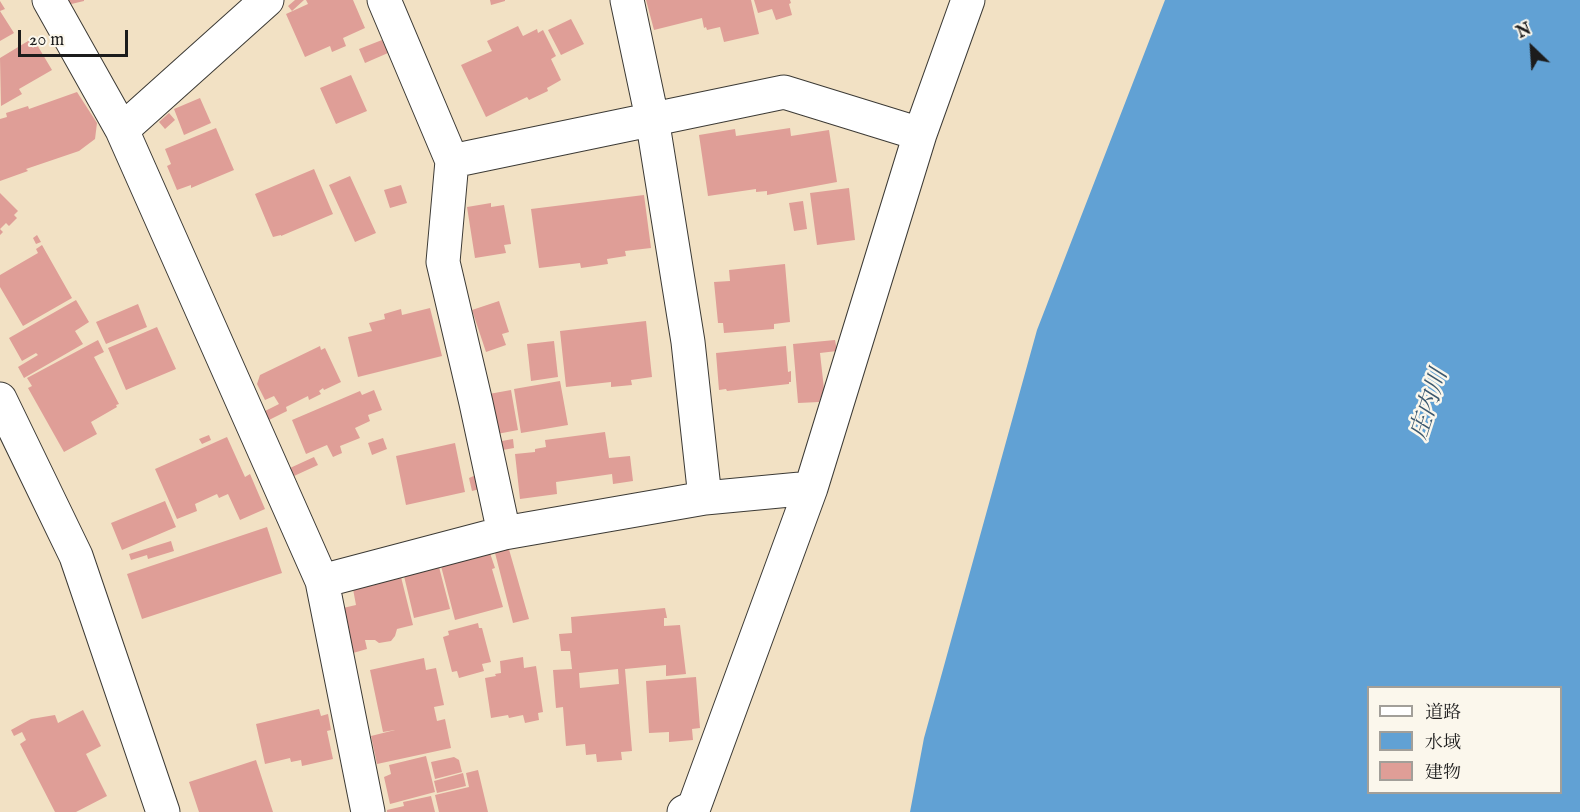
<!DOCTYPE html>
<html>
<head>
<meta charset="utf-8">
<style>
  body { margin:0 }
  #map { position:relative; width:1580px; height:812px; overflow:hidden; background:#f2e1c4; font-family:"IM FELL English","Noto Serif JP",serif }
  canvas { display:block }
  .legend { position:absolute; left:1367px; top:686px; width:195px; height:108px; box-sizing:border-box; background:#fbf7ec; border:2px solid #a29f99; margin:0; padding:8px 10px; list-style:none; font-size:18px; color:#1c1c1c }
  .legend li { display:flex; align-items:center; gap:12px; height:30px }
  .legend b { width:30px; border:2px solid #a29f99 }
  .north { position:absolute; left:1502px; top:18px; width:60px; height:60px; -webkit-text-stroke:4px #fbf7ec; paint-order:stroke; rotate:335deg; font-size:16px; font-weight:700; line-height:24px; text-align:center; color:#1c1c1c }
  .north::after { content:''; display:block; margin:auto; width:21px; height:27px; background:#1c1c1c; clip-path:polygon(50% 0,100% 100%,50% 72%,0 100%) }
  .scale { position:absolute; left:18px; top:30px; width:110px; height:27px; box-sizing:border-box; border:3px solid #1c1c1c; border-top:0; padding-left:8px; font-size:18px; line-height:21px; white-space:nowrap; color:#1c1c1c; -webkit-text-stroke:4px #fbf7ec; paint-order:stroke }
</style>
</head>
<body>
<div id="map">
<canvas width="1580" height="812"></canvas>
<ul class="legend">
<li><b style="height:8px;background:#fff"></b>道路</li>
<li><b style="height:16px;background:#61a1d4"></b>水域</li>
<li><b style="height:16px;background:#df9e97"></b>建物</li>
</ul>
<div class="north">N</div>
<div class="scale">20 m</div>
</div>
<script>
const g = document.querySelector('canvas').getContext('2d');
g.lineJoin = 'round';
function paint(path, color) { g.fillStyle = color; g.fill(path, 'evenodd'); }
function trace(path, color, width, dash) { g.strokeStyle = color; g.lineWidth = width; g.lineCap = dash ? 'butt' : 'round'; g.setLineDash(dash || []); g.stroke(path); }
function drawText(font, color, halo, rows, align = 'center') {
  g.font = font + ' "IM FELL English","Noto Serif JP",serif'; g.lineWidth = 5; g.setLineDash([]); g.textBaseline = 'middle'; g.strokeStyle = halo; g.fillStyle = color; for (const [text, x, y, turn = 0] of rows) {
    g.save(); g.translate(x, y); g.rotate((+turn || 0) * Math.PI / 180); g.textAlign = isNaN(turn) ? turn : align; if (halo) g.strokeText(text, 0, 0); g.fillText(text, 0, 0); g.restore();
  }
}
const water = new Path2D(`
  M1165 0H1580V812H910L924 738 1037 330ZM1368 688H1560V792H1368Z`);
const building = new Path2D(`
  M66 0H84V1L67 5Z
  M295 0H304L292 11 288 6Z
  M306 0H353L365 28 343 38 346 46 332 52 330 46 305 57 286 14 308 4Z
  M490 0H505V1L491 5Z
  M646 0H751L759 34 724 42 720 27 707 30 706 27 704 28 702 18 654 30Z
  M754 0H790L791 3 789 4 792 15 776 20 772 9 758 13Z
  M0 1 5 9 0 11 14 33 0 41Z
  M571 19 584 44 561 55 548 30Z
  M518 26 523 36 537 29 538 33 543 30 556 56 551 59 561 80 547 88 548 91 529 100 527 97 486 117 461 65 492 51 487 41Z
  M33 38 52 70 19 89 22 94 1 106 0 58Z
  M382 40 388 53 365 63 359 49Z
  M351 75 367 111 336 124 320 88Z
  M77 92 97 123 95 139 79 151 26 169 28 171 0 181V119L7 117 6 113 28 106 29 109Z
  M200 98 211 123 184 135 174 109Z
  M169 113 175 120 165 129 159 122Z
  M216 128 234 170 191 188V185L177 190 167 166 171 164 165 149Z
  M790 128 791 136 829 130 837 182 767 195V191L756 192V189L708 196 699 135 735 129 736 136Z
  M314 169 333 214 281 236V235L273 237 255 194Z
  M350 176 376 233 355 242 329 185Z
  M401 185 407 203 390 208 384 190Z
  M849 188 855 240 817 245 810 193Z
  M0 193 18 211 14 215 17 218 9 226 6 223 0 229 3 232 0 235Z
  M644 195 651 248 625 251 626 256 607 259 608 264 581 268 580 263 539 268 531 209Z
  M803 201 807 229 794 231 789 203Z
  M491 203V207L504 205 511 244 504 245 506 253 475 258 467 207Z
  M37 235 41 242 36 244 33 238Z
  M42 245 72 298 23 326 0 287V275L38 253 36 249Z
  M785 264 790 322 774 324V329L724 333 723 323H718L714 282 730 281 729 270Z
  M76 300 89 322 75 331 83 344 24 378 18 367 38 355 36 353 22 361 9 338Z
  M499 301 509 332 502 334 506 345 486 352 472 310Z
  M138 304 147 327 106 344 96 322Z
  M430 308 442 356 358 377 348 337 372 331 369 323 385 319 384 314 401 309 402 315Z
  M646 321 652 377 631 380 632 385 611 387V382L566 387 560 331Z
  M157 327 176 369 126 390 108 348Z
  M98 340 104 352 94 357 119 404 116 405 117 407 91 422 97 434 64 452 28 388 32 386 27 378Z
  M835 340 837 351 820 353 824 389 819 402 798 403 793 344Z
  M554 341 558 377 531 381 527 344Z
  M320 346 321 350 325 348 341 382 324 390 323 388 319 391 321 394 309 400 308 396 286 407 287 411 269 420 265 411 279 404 274 396 265 400 257 384 260 375Z
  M786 346 788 372 791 371V382H789V384L727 391 726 389 719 390 716 353Z
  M560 381 568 425 521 433 514 389Z
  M374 390 382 410 368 415 370 421 355 428 360 438 340 446 342 453 333 457 327 445 306 454 292 420 360 391 362 395Z
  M511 390 518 430 497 434 489 394Z
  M605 432 609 458 630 456 633 481 613 484 612 474 556 482 557 494 520 499 515 454 535 452V449L546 447 545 440Z
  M209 435 211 440 202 444 199 439Z
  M227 437 245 477 250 474 265 509 240 520 228 494 219 498 217 494 195 504 197 511 177 519 155 469Z
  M383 438 387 449 372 455 368 443Z
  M513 439 514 448 497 451 496 442Z
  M455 443 465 492 406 505 396 456Z
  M314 457 318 465 294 476 290 468Z
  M476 475 480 489 472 491 469 478Z
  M165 501 176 527 122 550 111 523Z
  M267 527 282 573 142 619 127 574Z
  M171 541 174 551 148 559 147 555 131 560 129 554Z
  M508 546 529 619 513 623 494 549Z
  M490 553 495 568 492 569 503 607 455 620 441 566Z
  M439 567 450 609 414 618 404 576Z
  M401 577 413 625 397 629 395 636 391 641 379 643 375 640H365L367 649 353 653 343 608 356 605 353 589Z
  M665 608 667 618H664V626L680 625 686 674 666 676V665L625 669 632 751 621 752 622 760 597 762 596 754 586 755 585 744 566 746 563 707 556 708 553 670 572 669 570 651H561L559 634 572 633 571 617ZM618 669 619 684 580 688 579 673Z
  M478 623 479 628H482L491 662 482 664 484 671 459 678 457 671 452 672 443 637 449 635 448 631Z
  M523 657 524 668 536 666 543 712 538 713 539 720 525 723 523 715 509 718 508 715 491 718 485 678 496 676 495 674 501 673 500 661Z
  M424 658 426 670 436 668 444 705 434 707 437 721 445 719 451 748 377 764 371 736 395 730 383 732 370 670Z
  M696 677 700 728 692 729 693 740 669 742V732L649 733 646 681Z
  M319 709 321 716 328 714 331 730 327 731 333 759 302 766 301 760 291 762 290 758 265 764 256 724Z
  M83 710 101 746 86 754 107 796 76 812H55L20 744 26 740 22 732 14 736 11 730 31 719 55 715 58 723Z
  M426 756 435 792 390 804 384 777 391 774 389 765Z
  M454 757 459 760 462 772 435 779 431 762Z
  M256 760 273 812H199L189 782Z
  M478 770 488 812H439L435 795 469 787 466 773Z
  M463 773 466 786 437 793 434 781Z
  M431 796 435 812H387V810L404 806 403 802Z`);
const minor = new Path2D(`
  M49 0 122 130 322 581 368 812
  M384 0 452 161 443 262 476 403 504 533
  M627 0 652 118 688 342 705 498
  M122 130 267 0
  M452 161 784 92 920 134
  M322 581 504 533 705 498 811 488 920 134 968 0
  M684 812 694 807 811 488`);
const tertiary = new Path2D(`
  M0 399 76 556 163 812`);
const waterNames = [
  ["庄内川",1431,405,-72]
];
paint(water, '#61a1d4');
paint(building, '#df9e97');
trace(minor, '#3c3a35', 35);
trace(tertiary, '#3c3a35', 35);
trace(minor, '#fff', 33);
trace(tertiary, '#fff', 33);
drawText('italic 24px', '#3b586f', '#fbf7ec', waterNames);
</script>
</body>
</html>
